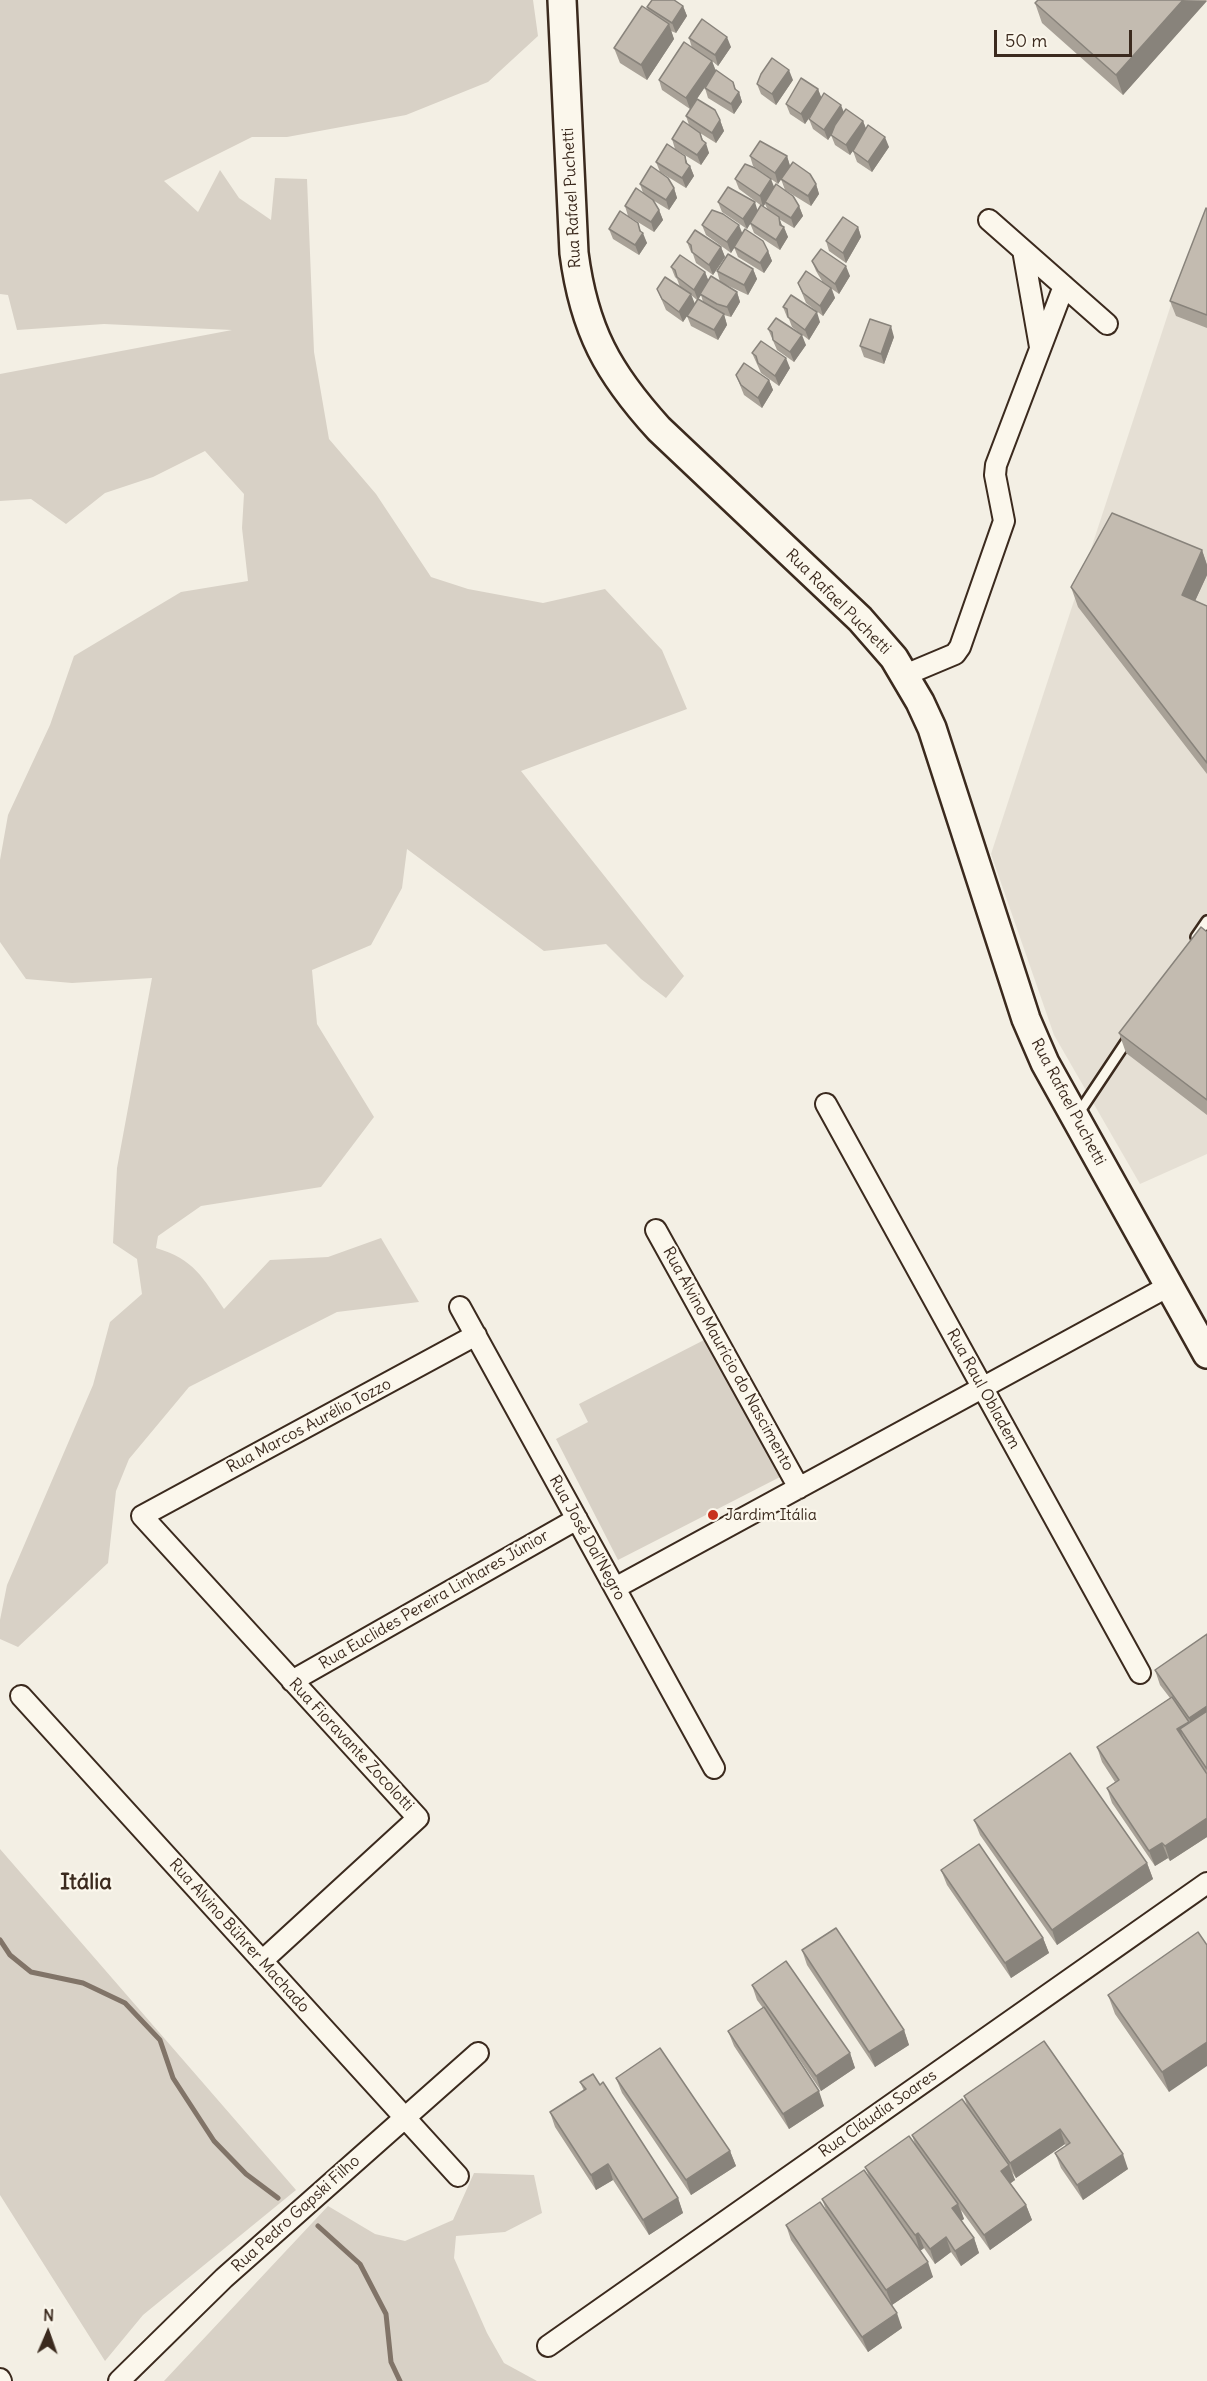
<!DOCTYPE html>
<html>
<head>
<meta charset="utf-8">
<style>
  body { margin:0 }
  #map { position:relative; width:1207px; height:2381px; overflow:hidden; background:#f3efe4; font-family:Delius,sans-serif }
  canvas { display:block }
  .north { position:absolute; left:18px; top:2303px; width:60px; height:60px; -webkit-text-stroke:4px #fbf7ec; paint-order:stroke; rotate:2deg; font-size:16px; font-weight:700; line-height:24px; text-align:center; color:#3b2a1e }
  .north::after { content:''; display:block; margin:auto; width:21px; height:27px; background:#3b2a1e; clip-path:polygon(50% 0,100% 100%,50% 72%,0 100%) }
  .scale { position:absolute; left:994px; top:30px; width:138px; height:27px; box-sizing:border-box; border:3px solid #3b2a1e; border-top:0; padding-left:8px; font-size:18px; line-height:21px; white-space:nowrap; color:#3b2a1e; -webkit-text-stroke:4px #fbf7ec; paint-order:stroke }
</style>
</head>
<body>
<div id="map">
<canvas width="1207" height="2381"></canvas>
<div class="north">N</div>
<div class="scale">50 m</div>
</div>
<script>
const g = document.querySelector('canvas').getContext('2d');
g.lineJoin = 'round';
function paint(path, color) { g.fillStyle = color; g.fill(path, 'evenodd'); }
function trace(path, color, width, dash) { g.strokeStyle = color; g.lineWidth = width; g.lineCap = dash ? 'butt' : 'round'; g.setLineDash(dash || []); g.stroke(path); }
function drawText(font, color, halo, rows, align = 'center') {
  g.font = font + ' Delius,sans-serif'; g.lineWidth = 4.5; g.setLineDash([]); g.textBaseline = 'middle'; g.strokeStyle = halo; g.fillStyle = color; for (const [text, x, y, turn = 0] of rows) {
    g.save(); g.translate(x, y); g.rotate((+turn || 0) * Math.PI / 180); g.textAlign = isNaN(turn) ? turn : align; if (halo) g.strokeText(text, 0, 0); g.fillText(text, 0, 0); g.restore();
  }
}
const built = new Path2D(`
  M1207 207V1154L1140 1184 1054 1035 991 854 1185 262Z`);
const green = new Path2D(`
  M0 0H533L538 36 488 82 406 115 287 137H252L164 181 198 212 220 170 239 198 271 220 275 178 307 179 314 352 329 439 376 494 431 577 468 589 543 603 605 589 662 650 687 709 521 771 684 976 666 998 641 979 606 944 544 951 407 849 402 888 371 945 312 970 317 1024 374 1117 321 1187 201 1206 158 1236 156 1248C194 1259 203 1278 224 1309L270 1260 328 1257 381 1238 419 1302 337 1312 189 1387 129 1459 116 1491 108 1563 18 1647 0 1639V1620L7 1585 93 1385 110 1322 142 1294 137 1259 113 1243 117 1168 152 978 72 983 26 979 0 942V860L8 815 50 725 74 656 181 592 248 581 242 528 244 494 205 451 153 477 105 493 66 524 31 499 0 501V374L232 330 104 324 17 330 8 295 0 294Z
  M708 1338 780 1477 618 1560 556 1439 588 1422 579 1404Z
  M0 1849 296 2190 143 2315 105 2361 0 2195Z
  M474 2173 534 2175 542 2213 505 2232 456 2236 454 2258 487 2333 504 2363 537 2381H164L328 2206 375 2234 405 2241 453 2220Z`);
const stream = new Path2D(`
  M0 1940 10 1955 31 1972 83 1983 125 2003 160 2040 173 2078 214 2141 246 2174 278 2198
  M318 2226 360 2264 386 2314 391 2362 400 2381`);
const lane = new Path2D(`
  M1196 937 1207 921
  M1078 1114 1130 1036`);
const street = new Path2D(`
  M989 220 1107 324
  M1023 250 1040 347
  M905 675 955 654 960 647 1004 521 995 475 996 465 1064 286
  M826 1104 1140 1673
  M656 1230 799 1488
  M460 1307 714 1768
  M615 1588 1169 1286
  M292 1681 577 1519
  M21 1696 458 2176
  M262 1961 418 1818 142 1516 476 1335
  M548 2346 1207 1883
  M0 2379 1 2381
  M119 2381 224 2278 478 2053`);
const secondary = new Path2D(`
  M562 0 574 253C584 330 608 373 659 429L860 619 894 658 920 702 932 728 1026 1019 1045 1063 1207 1354`);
const wall = new Path2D(`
  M1207 0 1123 95 1042 23 1035 3Z
  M683 6 687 16 676 33 671 31 674 39 647 80 620 63 614 48 648 10 647 7Z
  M689 38 731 47 718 66 712 61 715 70 733 82 736 90 739 92 742 102 734 114 708 98 705 88 712 76 690 109 662 90 659 80 692 48Z
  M793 80 776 105 761 94 757 84Z
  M818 89 821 98 844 112 863 121 866 129 889 147 872 172 857 162 853 151 857 144 850 155 835 145 831 135 828 140 813 129 809 119 814 110 805 124 790 114 786 104Z
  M686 116 720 120 724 131 716 143 700 133 709 153 701 165 675 149 672 139 689 125Z
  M750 156H787L790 166 816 184 819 194 811 206 785 190 781 179 784 175 778 184 753 166Z
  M656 162 688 164 690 166 694 176 686 188 660 172Z
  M735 179 774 186 799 206 803 216 794 228 779 219 788 237 780 250 754 233 750 223 747 229 722 212 718 202 758 211 768 210 765 204 763 207 739 189Z
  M640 184 674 188 677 198 669 210 651 199 659 210 663 220 654 232 628 216 625 206 643 193Z
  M1207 209V328L1176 316 1170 301Z
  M702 225 742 234 768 251 772 261 764 273 738 257 734 247 731 253 706 235Z
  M858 227 861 237 846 263 829 251 826 241Z
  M609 229 641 232 647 243 639 255 613 239Z
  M687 242 721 247 725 257 713 275 696 263 693 254 691 252Z
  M812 261 850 276 839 294 832 289 835 298 823 316 806 303 798 283 822 281 816 271Z
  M671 267 705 272 708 280 737 292 740 302 731 317 724 315 727 325 718 340 691 326 687 316 691 310 683 322 666 310 657 289 680 287 677 279 675 277ZM691 295 697 300 694 304ZM701 295 703 302 698 299Z
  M753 269 757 279 748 295 720 282 717 271Z
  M783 307 820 322 809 340 792 327 789 319 787 317Z
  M768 329 806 345 794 362 777 350Z
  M894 337 884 364 864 357 860 346Z
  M752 353 790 368 779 386 761 373Z
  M736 375 769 380 773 390 762 408 744 395Z
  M1202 550 1207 565V575L1195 601 1207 606V774L1078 607 1071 587Z
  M1207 932V1115L1126 1053 1119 1033Z
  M1207 1634V1837L1170 1861 1168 1858 1155 1866 1112 1803 1107 1788 1115 1782 1102 1762 1097 1747 1170 1698 1160 1685 1155 1670Z
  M974 1820 1147 1863 1153 1879 1057 1945 980 1835Z
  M941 1870 1043 1938 1049 1953 1011 1978 947 1885Z
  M1198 1932 1169 2092 1115 2014 1108 1995Z
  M802 1950 904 2030 909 2045 875 2067 807 1965Z
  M752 1985 850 2053 855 2068 821 2091 786 2040 824 2106 789 2129 734 2046 728 2031 763 2008 757 2000Z
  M1044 2041 1128 2169 1083 2200 1061 2168 1055 2153 1066 2146 1065 2144 1016 2178 1012 2172 1015 2180 1010 2183 1026 2205 1032 2220 990 2250 961 2210 964 2219 961 2221 974 2238 979 2253 961 2266 951 2252 935 2264 924 2248 920 2251 904 2228 933 2277 892 2305 902 2328 868 2352 791 2240 786 2225 826 2210 822 2199 870 2179 865 2167 915 2144 912 2135 968 2109 964 2096Z
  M616 2078 730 2151 736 2166 691 2195 622 2093Z
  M580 2082 678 2198 683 2213 649 2235 613 2180 596 2190 555 2127 550 2112 584 2091Z`);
const shadedWall = new Path2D(`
  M1183 0 1207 1 1123 95 1116 75Z
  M683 6 687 16 676 33 672 23Z
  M669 24 674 39 647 80 641 65Z
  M727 37 731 47 718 66 715 55Z
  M712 61 716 71 690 109 686 98Z
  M789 70 793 80 776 105 772 94Z
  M733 82 737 94 739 92 742 102 734 114 731 104Z
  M818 89 822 99 805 124 801 114Z
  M841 105 845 115 828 140 824 130Z
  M720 120 724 131 716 143 712 133Z
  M863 121 867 131 850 155 846 145Z
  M700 133 704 145 706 143 709 153 701 165 697 155Z
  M885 137 889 147 872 172 868 162Z
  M685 156 689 168 690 166 694 176 686 188 682 178Z
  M787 156 790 166 778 184 775 173Z
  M771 179 775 189 765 202V204L763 207 760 196Z
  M816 184 819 194 811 206 808 196Z
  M674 188 677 198 669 210 666 200Z
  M755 202 758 212 747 229 743 219Z
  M799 206 803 216 794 228 791 218Z
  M659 210 663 220 654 232 651 222Z
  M779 217 783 229 784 227 788 237 780 250 776 240Z
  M638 223 642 235 643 233 647 243 639 255 635 245Z
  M739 225 743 235 731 253 727 242Z
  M858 227 861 237 846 263 843 253Z
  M721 247 725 257 713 275 709 265Z
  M768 251 772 261 764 273 760 263Z
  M846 266 850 276 839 294 835 284Z
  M753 269 757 279 748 295 744 285Z
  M705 272 709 282 698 300 694 290Z
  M831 288 835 298 823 316 820 306Z
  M737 292 740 302 731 317 727 307Z
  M691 294 695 304 683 322 679 312Z
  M817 312 820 322 809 340 805 330Z
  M724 314 727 325 718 340 714 330Z
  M891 326 894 337 884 364 881 354Z
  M802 335 806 345 794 362 790 352Z
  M786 358 790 368 779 386 775 376Z
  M769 380 773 390 762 408 758 398Z
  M1202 550 1207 565V575L1189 614 1182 595Z
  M1207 1706V1725L1194 1733 1189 1718Z
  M1189 1722 1194 1737 1180 1729 1185 1743 1177 1729Z
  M1207 1818V1837L1170 1861 1165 1846Z
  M1162 1843 1168 1858 1155 1866 1149 1851Z
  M1147 1863 1153 1879 1057 1945 1052 1930Z
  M1043 1938 1049 1953 1011 1978 1005 1963Z
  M904 2030 909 2045 875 2067 869 2052Z
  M1207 2042V2066L1169 2092 1162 2072Z
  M850 2053 855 2068 821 2091 816 2076Z
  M819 2091 824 2106 789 2129 783 2114Z
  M1060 2129 1065 2144 1016 2178 1010 2163Z
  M730 2151 736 2166 691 2195 686 2180Z
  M1123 2154 1128 2169 1083 2200 1077 2185Z
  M608 2164 613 2180 596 2190 591 2175Z
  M1009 2165 1015 2180 1007 2186 1001 2171Z
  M678 2198 683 2213 649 2235 643 2220Z
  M958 2204 964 2219 958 2223 952 2208Z
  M1026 2205 1032 2220 990 2250 984 2235Z
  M918 2233 924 2248 920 2251 915 2235Z
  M946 2237 951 2252 935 2264 930 2249Z
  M974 2238 979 2253 961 2266 955 2251Z
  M928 2262 933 2277 892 2305 886 2290Z
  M897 2313 902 2328 868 2352 862 2337Z`);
const building = new Path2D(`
  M652 0H674L683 6 672 23 647 7Z
  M1038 0H1183L1116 75 1035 3Z
  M642 6 669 24 641 65 614 48Z
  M702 19 727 37 715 55 689 38Z
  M684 42 712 61 686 98 659 80Z
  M772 58 789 70 772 94 757 84 761 74Z
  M716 70 733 82 735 89 739 92 731 104 705 88Z
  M801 78 818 89 801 114 786 104Z
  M824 93 841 105 824 130 809 119Z
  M697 99 715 110 720 120 712 133 686 116Z
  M846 109 863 121 846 145 831 135 835 125Z
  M683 121 700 133 702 140 706 143 697 155 672 139Z
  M868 125 885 137 868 162 853 151Z
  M760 141 787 156 775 173 750 156Z
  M667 144 685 156 686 163 690 166 682 178 656 162Z
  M793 162 810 174 816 184 808 196 781 179Z
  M745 164 755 168 771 179 760 196 735 179Z
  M651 166 668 178 674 188 666 200 640 184Z
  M776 184 793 196 799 206 791 218 765 202Z
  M728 187 755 202 743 219 718 202Z
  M636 188 653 200 659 210 651 222 625 206Z
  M761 205 779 217 780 225 784 227 776 240 750 223Z
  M1206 208 1207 209V315L1170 301Z
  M712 210 723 214 739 225 727 242 702 225Z
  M620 211 638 223 640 231 643 233 635 245 609 229Z
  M843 217 858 227 843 253 826 241Z
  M745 229 763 241 768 251 760 263 734 247Z
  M695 230 721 247 709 265 692 252 691 245 687 242Z
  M821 249 846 266 835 284 818 271 812 261Z
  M728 254 753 269 744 285 717 271Z
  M680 255 705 272 694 290 677 277 675 270 671 267Z
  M806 271 831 288 820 306 803 293 798 283Z
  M711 276 737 292 727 307 717 304 700 294Z
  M665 277 691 294 679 312 662 299 657 289Z
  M791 295 817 312 805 330 788 317 787 309 783 307Z
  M698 299 724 314 714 330 687 316Z
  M776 318 802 335 790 352 773 340 772 332 768 329Z
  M870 319 891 326 881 354 860 346Z
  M761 341 786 358 775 376 758 363 756 356 752 353Z
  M744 363 769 380 758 398 741 385 736 375Z
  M1112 513 1202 550 1182 595 1207 606V763L1071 587Z
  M1201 927 1207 932V1100L1119 1033Z
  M1207 1634V1706L1189 1718 1155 1670Z
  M1172 1697 1189 1722 1177 1729 1207 1774V1818L1165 1846 1162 1843 1149 1851 1107 1788 1119 1780 1097 1747Z
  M1207 1711V1769L1180 1729Z
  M1070 1753 1147 1863 1052 1930 974 1820Z
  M979 1844 1043 1938 1005 1963 941 1870Z
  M836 1928 904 2030 869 2052 802 1950Z
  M1198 1932 1207 1945V2042L1162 2072 1108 1995Z
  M786 1961 850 2053 816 2076 752 1985Z
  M764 2007 819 2091 783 2114 728 2031Z
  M1044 2041 1123 2154 1077 2185 1055 2153 1070 2143 1060 2129 1010 2163 964 2096Z
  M660 2048 730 2151 686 2180 616 2078Z
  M593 2074 600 2085 603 2082 678 2198 643 2220 608 2164 591 2175 550 2112 586 2089 580 2082Z
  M962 2099 1009 2165 1001 2171 1026 2205 984 2235 912 2135Z
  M909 2136 958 2204 952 2208 974 2238 955 2251 946 2237 930 2249 918 2233 915 2235 865 2167Z
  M864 2170 928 2262 886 2290 822 2199Z
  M820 2202 897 2313 862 2337 786 2225Z`);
const markers = [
  [713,1515,6,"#c8321e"]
];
const streetNames = [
  ["Rua Rafael Puchetti",572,198,-93],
  ["Rua Rafael Puchetti",838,602,45],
  ["Rua Rafael Puchetti",1068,1102,62],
  ["Rua Alvino Maurício do Nascimento",728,1359,61],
  ["Rua Raul Obladem",983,1389,61],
  ["Rua Marcos Aurélio Tozzo",309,1426,-28],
  ["Rua José Dal'Negro",587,1538,61],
  ["Rua Euclides Pereira Linhares Júnior",434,1600,-30],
  ["Rua Fioravante Zocolotti",351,1745,47],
  ["Rua Alvino Bührer Machado",239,1936,48],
  ["Rua Cláudia Soares",878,2114,-35],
  ["Rua Pedro Gapski Filho",296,2214,-42]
];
const poiNames = [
  ["Jardim Itália",725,1515]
];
const districtNames = [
  ["Itália",86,1883]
];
paint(built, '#e5dfd4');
paint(green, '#d8d1c6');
trace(stream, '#817468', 5);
trace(lane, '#3b2a1e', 14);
trace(street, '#3b2a1e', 24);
trace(secondary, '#3b2a1e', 32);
trace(lane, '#fbf7ec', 9);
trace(street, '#fbf7ec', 20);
trace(secondary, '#fbf7ec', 27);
paint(wall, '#a8a197');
paint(shadedWall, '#88837b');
paint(building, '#c3bbb0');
trace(building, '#88837b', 1.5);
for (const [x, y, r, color] of markers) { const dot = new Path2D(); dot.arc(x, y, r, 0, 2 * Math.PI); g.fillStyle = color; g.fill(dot); trace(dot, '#fbf7ec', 2); }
drawText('16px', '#3b2a1e', '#fbf7ec', streetNames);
drawText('16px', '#3b2a1e', '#fbf7ec', poiNames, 'left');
drawText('bold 22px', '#3b2a1e', '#fbf7ec', districtNames);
</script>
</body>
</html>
